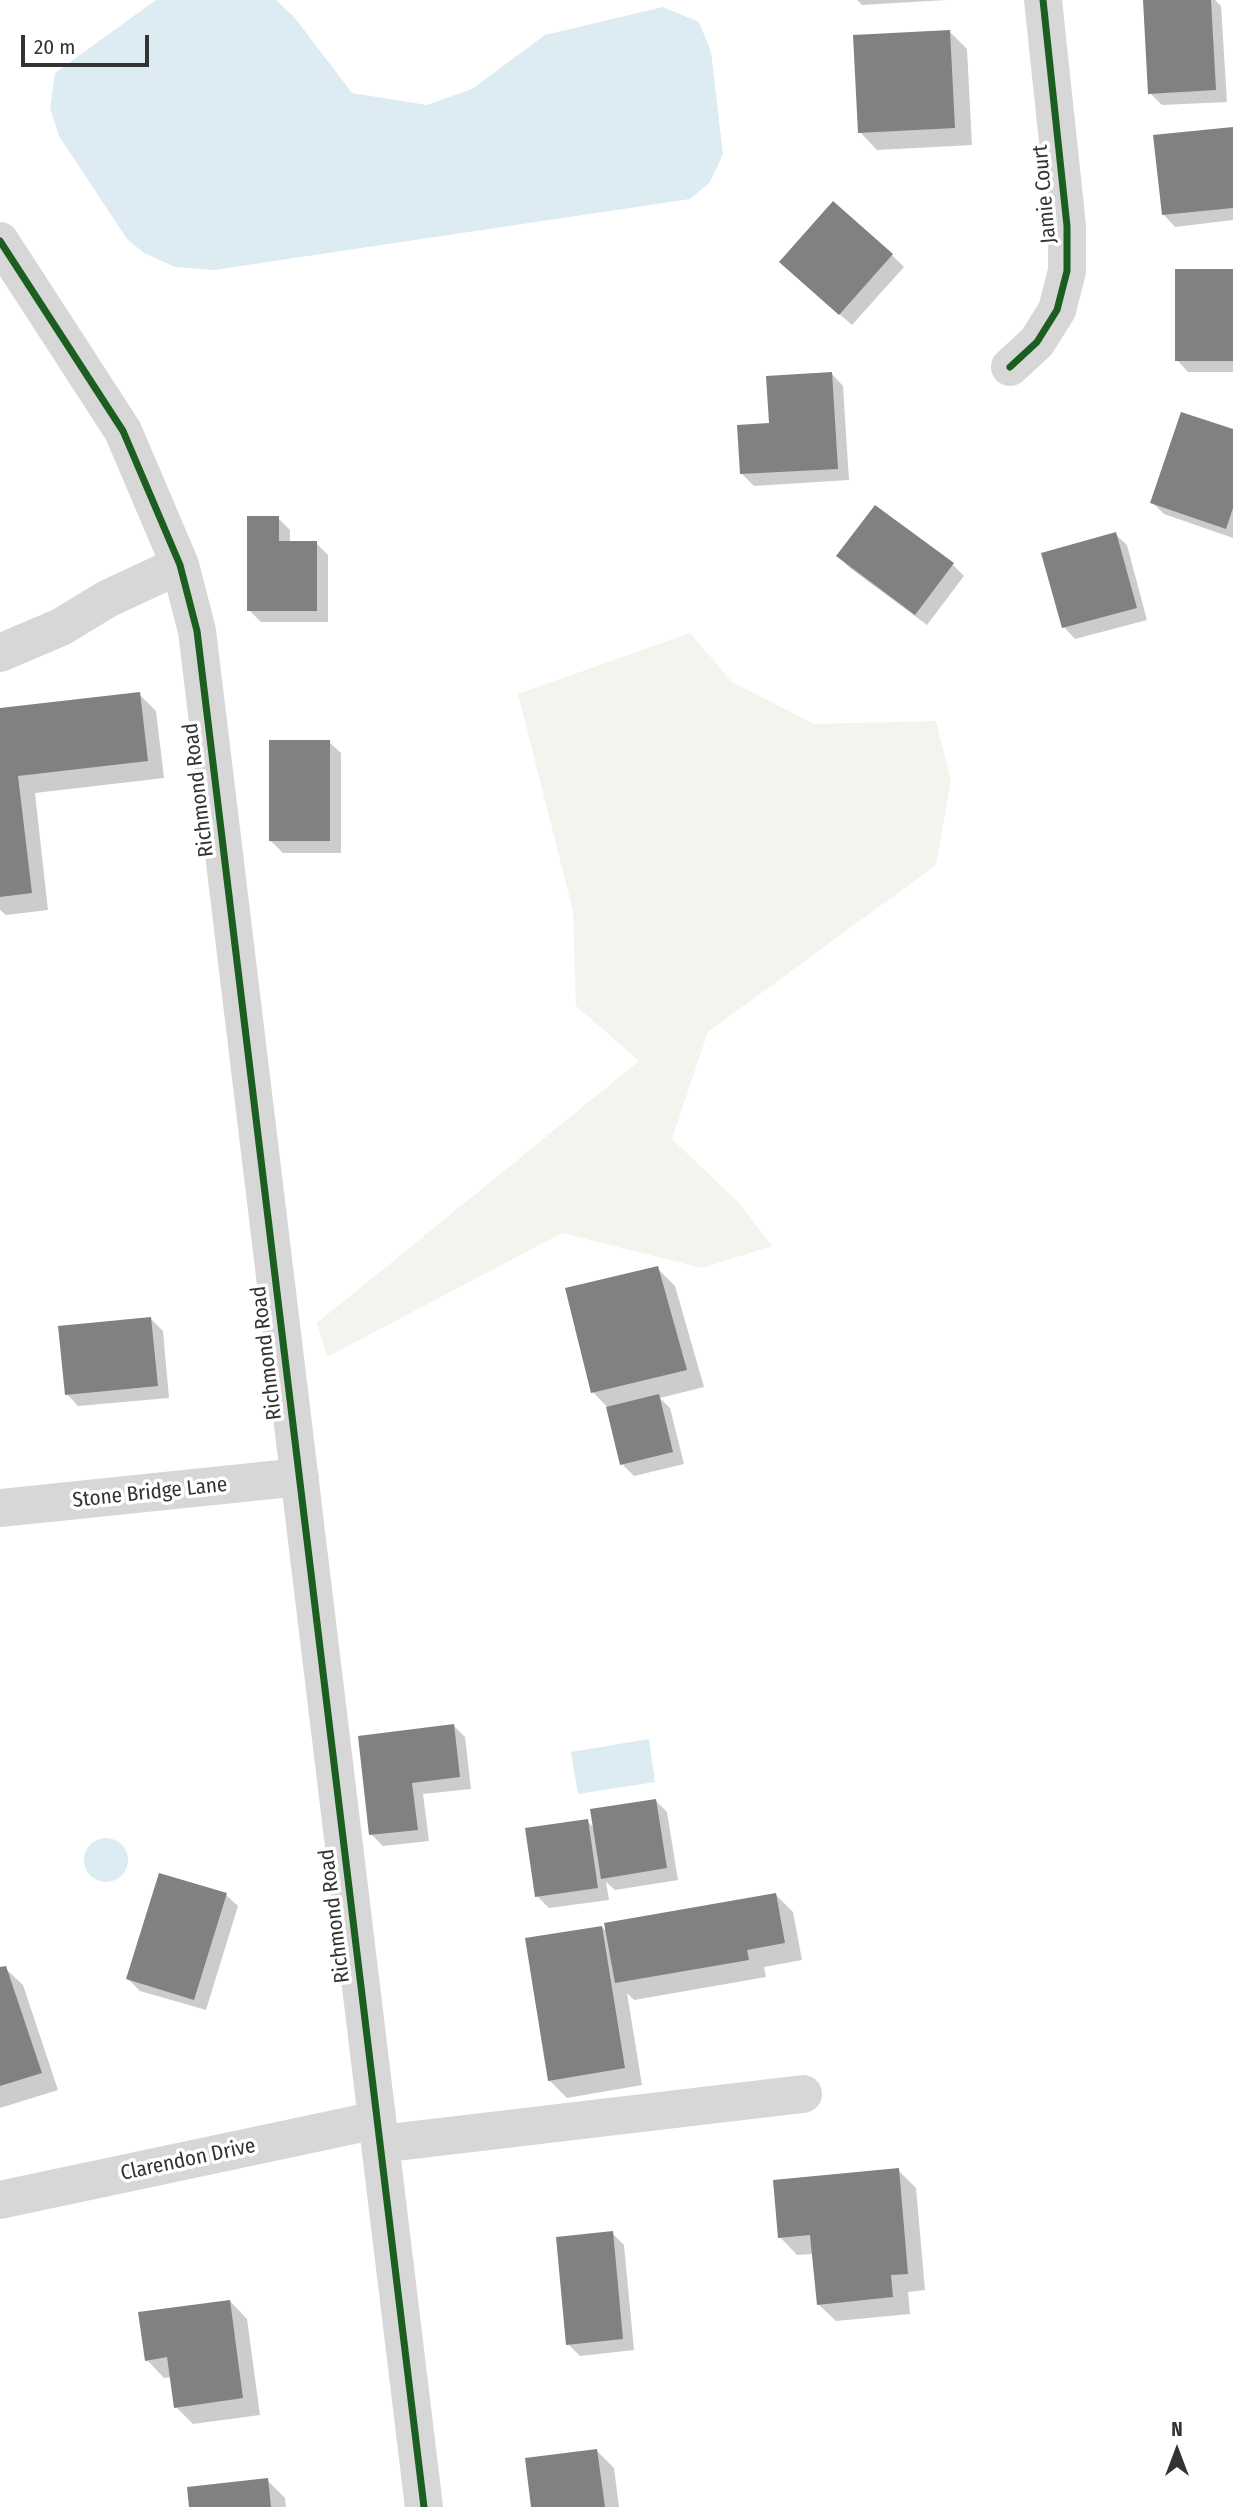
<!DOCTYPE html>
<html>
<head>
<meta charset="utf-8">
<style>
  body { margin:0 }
  #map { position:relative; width:1233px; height:2507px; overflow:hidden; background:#fff; font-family:"Fira Sans Condensed",sans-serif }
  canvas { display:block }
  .north { position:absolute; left:1142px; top:2416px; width:70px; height:70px; -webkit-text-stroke:5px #fff; paint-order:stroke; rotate:0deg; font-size:19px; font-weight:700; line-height:28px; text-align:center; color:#333 }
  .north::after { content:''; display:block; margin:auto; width:24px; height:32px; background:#333; clip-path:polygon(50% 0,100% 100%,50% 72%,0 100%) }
  .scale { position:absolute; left:21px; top:35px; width:128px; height:32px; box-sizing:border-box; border:4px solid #333; border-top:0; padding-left:9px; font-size:21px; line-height:24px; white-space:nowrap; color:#333; -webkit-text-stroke:5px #fff; paint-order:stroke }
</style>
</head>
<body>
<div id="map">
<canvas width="1233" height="2507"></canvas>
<div class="north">N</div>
<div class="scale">20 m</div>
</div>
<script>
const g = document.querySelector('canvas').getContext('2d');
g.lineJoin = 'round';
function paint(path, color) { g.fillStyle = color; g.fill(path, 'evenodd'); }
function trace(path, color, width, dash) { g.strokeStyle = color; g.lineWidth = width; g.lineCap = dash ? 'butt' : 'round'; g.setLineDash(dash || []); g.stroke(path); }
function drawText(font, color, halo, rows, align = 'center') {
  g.font = font + ' "Fira Sans Condensed",sans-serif'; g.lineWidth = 7; g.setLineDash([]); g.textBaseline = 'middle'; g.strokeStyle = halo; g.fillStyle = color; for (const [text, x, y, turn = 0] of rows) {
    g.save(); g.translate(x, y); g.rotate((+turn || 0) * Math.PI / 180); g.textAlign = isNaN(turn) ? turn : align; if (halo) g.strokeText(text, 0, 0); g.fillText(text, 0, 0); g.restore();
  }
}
const green = new Path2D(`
  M690 633 732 682 814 724 936 721 951 780 936 865 708 1032 672 1139 740 1204 772 1246 702 1268 562 1233 327 1357 317 1323 639 1061 576 1006 573 911 518 694Z`);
const water = new Path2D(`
  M156 0H276L295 18 352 93 427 105 472 89 545 35 663 7 699 22 711 52 723 154 710 182 690 199 214 270 175 267 144 253 127 239 59 136 50 108 55 73Z
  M649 1739 655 1782 578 1794 571 1752Z
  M84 1860a22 22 0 1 1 44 0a22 22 0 1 1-44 0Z`);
const shadow = new Path2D(`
  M857 0H946L862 5Z
  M1145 0H1215L1221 6 1227 102 1162 105 1150 93Z
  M950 32 967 49 972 145 877 150 860 132Z
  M1233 129V220L1175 227 1164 215Z
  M892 255 904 267 852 325 793 274Z
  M1233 271V372H1188L1177 360Z
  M832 374 843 386 849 480 754 486 742 474 771 425Z
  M1233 431V538L1164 514 1152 502Z
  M278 518 290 530V543H316L328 555V622H261L249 610Z
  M1115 534 1127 545 1147 620 1075 639 1064 627Z
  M838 556 952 564 964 576 927 625 850 568Z
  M139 694 156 711 164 778 35 793 48 910 6 915 0 910V709Z
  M329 742 341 753V853H283L271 841Z
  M657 1268 675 1286 704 1387 660 1398 670 1408 684 1464 634 1476 622 1464 607 1407 593 1392Z
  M151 1319 163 1331 169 1398 78 1406 67 1394Z
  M454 1726 465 1737 471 1789 423 1794 429 1841 383 1846 371 1834Z
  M655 1800 667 1812 678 1880 615 1890 606 1882 609 1900 549 1908 537 1896 587 1821 595 1829Z
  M226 1895 238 1906 206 2010 140 1991 128 1979Z
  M776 1895 793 1912 802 1960 764 1967 766 1977 634 2000 627 1993 642 2085 567 2098 549 2080 602 1927 608 1933Z
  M5 1968 23 1985 58 2090 0 2108V1969Z
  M898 2170 916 2188 925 2290 908 2292 910 2314 836 2321 818 2304 813 2254 797 2255 780 2237Z
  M612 2233 624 2245 634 2350 580 2356 568 2344Z
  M230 2301 247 2319 260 2415 193 2424 176 2407 172 2377 164 2378 147 2360Z
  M596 2450 614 2468 619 2507H533Z
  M267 2480 285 2498 286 2507H191Z`);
const building = new Path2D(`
  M1143 0H1211L1216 90 1148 94Z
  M950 30 955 128 858 133 853 35Z
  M1233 127V208L1162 215 1153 135Z
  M833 201 893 254 839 315 779 262Z
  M1175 269H1233V361H1175Z
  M832 372 838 469 740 474 737 425 769 423 766 376Z
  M1181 412 1233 429V508L1226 529 1150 503Z
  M875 505 954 563 915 615 836 556Z
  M247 516H279V541H317V611H247Z
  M1116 532 1137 608 1062 628 1041 553Z
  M140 692 148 761 18 776 32 893 0 897V708Z
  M269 740H330V841H269Z
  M658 1266 687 1370 591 1393 565 1288Z
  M151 1317 158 1386 65 1395 58 1326Z
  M659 1394 673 1452 620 1465 606 1407Z
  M454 1724 460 1777 412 1783 418 1830 369 1835 358 1736Z
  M656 1799 667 1868 601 1879 590 1809Z
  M588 1819 598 1888 535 1897 525 1828Z
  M159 1873 227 1893 194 2000 126 1979Z
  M776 1893 785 1943 747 1950 749 1960 615 1983 604 1923Z
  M602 1926 625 2068 548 2081 525 1938Z
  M6 1966 42 2073 0 2086V1967Z
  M899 2168 908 2274 891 2275 893 2297 817 2305 810 2235 778 2238 773 2180Z
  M613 2231 623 2339 566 2345 556 2237Z
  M230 2300 243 2398 174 2408 167 2357 145 2361 138 2312Z
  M597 2449 605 2507H531L525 2458Z
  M268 2478 271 2507H189L187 2487Z`);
const minor = new Path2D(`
  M0 241 123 431 180 565 197 631 424 2507
  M1010 367 1037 342 1057 310 1067 271V226L1043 0
  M0 653 61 627 107 599 180 565
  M0 1508 300 1477
  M380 2144 803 2094
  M0 2200 377 2120`);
const cycleway = new Path2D(`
  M0 241 123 431 180 565 197 631 424 2507
  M1010 367 1037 342 1057 310 1067 271V226L1043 0`);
const streetNames = [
  ["Jamie Court",1045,194,-95],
  ["Richmond Road",199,790,-97],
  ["Richmond Road",267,1353,-97],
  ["Stone Bridge Lane",150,1493,-6],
  ["Richmond Road",335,1916,-97],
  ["Clarendon Drive",188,2160,-12]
];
paint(green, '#f1f5ed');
paint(water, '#ddebf3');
paint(shadow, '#0003');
paint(building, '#818181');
trace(minor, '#d7d7d7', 38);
trace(cycleway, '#1b5e20', 7);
drawText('21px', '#333', '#fff', streetNames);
</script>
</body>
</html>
